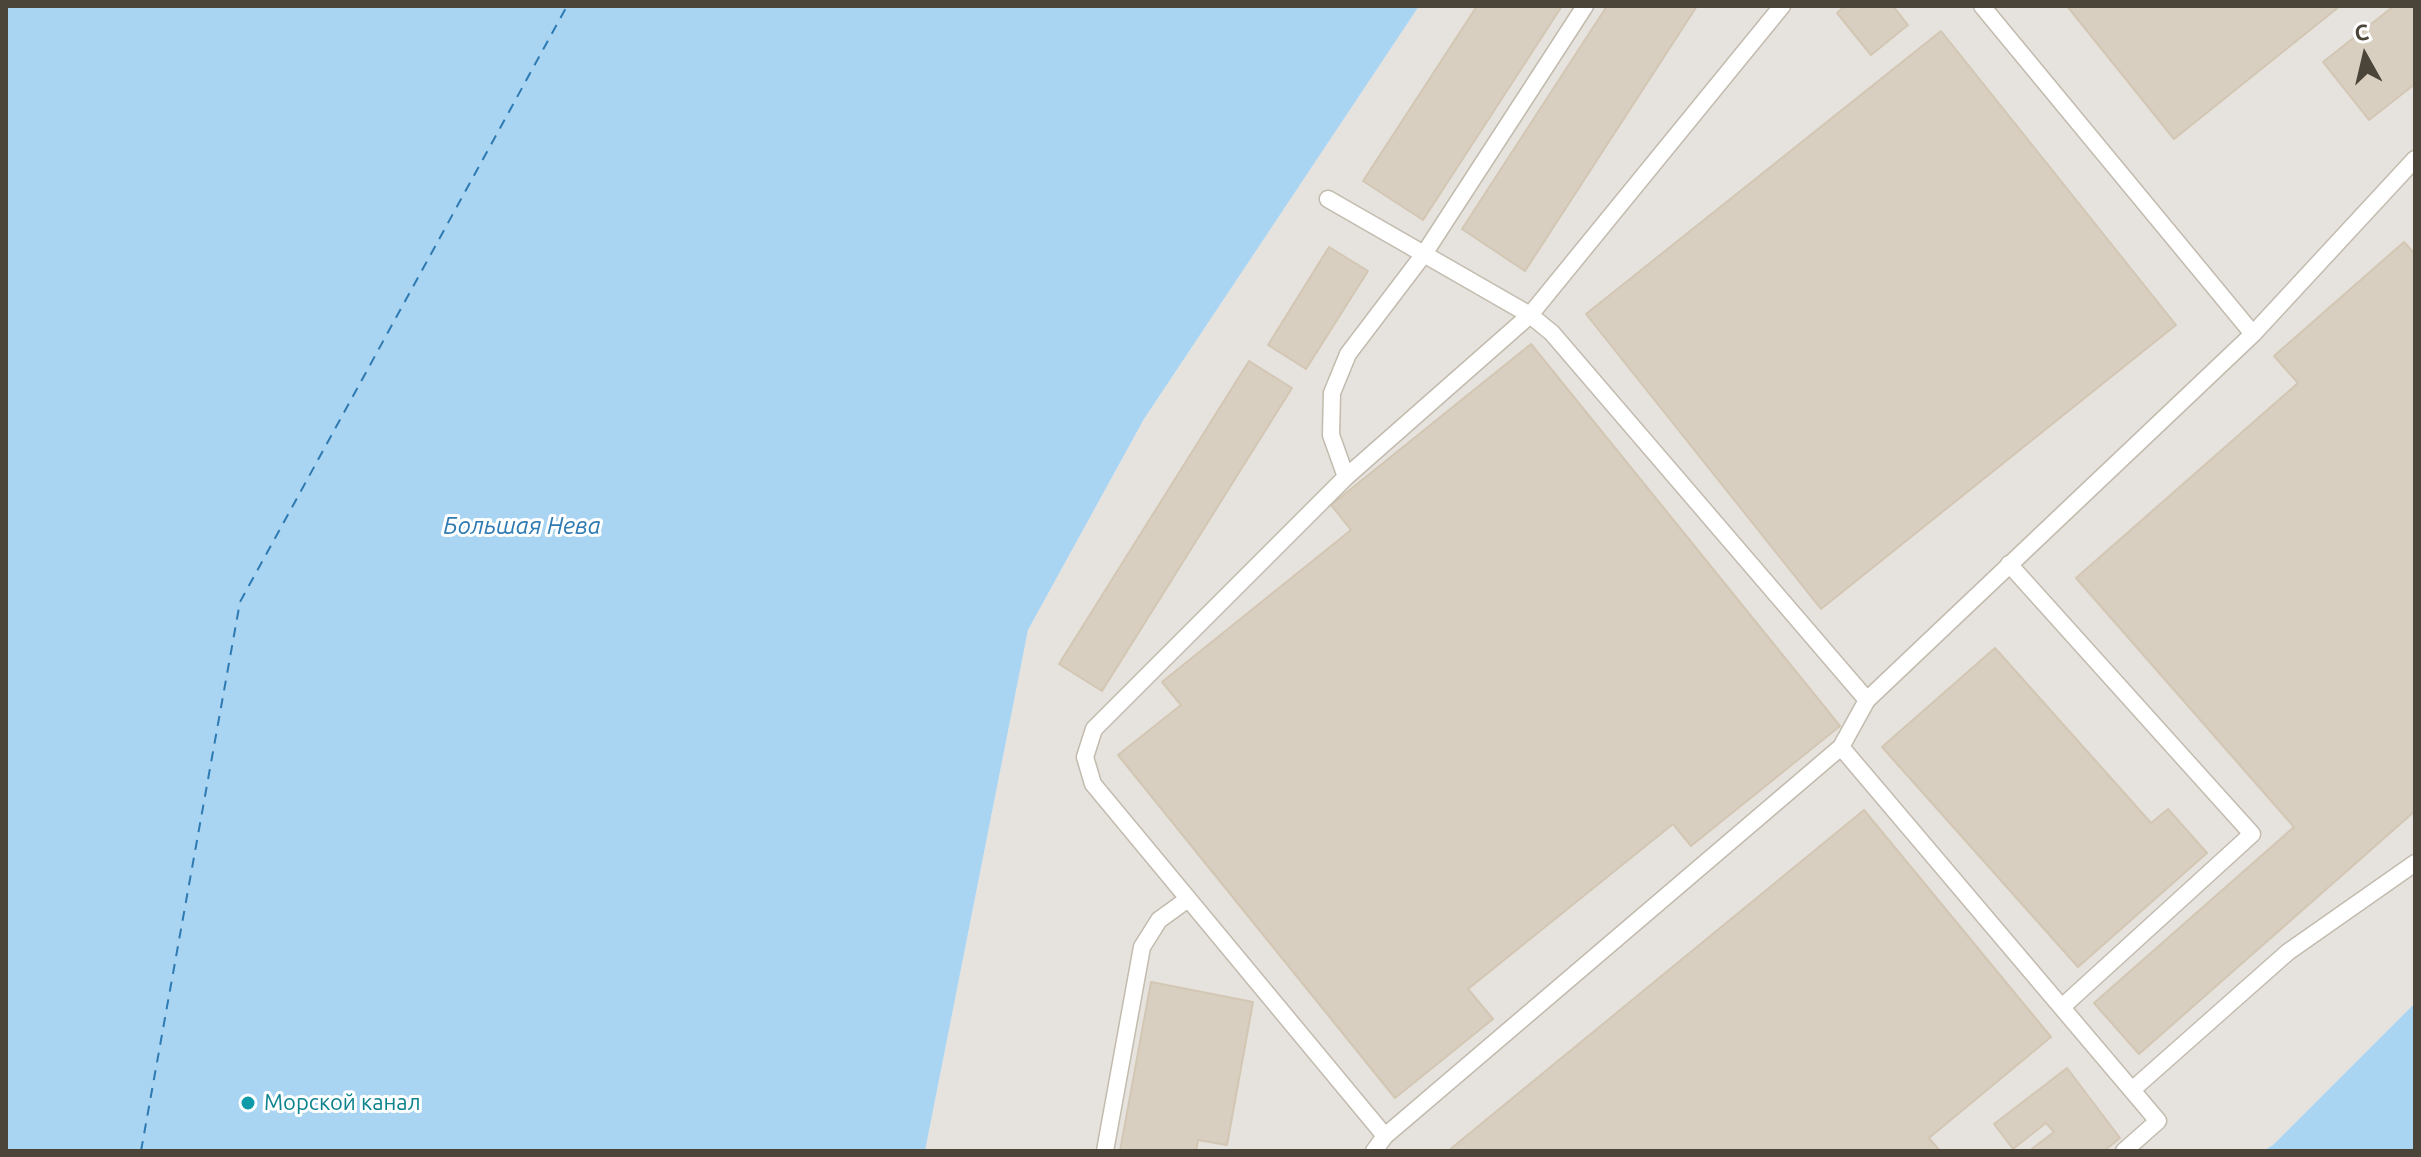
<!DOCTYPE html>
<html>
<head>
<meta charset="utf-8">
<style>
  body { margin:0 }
  #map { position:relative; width:2421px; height:1157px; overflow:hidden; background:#f6f3ec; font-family:Ubuntu,sans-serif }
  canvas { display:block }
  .frame { position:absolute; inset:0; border:8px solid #4b4439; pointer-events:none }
  .north { position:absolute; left:2325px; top:16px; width:80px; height:80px; -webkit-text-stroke:6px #fff; paint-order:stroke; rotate:352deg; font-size:22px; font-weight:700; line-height:32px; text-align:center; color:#4b4439 }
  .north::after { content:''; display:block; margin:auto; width:28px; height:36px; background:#4b4439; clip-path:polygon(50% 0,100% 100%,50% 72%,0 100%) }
</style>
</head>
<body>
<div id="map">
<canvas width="2421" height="1157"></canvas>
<div class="frame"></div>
<div class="north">С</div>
</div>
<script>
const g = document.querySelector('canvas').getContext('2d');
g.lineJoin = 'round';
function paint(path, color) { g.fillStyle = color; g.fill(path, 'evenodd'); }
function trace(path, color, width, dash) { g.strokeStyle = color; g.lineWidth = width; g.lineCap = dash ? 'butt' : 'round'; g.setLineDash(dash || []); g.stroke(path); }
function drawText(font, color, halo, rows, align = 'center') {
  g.font = font + ' Ubuntu,sans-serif'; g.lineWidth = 6; g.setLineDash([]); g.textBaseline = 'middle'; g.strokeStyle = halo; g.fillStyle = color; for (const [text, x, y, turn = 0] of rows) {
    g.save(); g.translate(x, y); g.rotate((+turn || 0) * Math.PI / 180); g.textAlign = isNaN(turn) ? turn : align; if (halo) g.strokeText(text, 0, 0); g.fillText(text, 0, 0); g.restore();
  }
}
const industrial = new Path2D(`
  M1419 6H2415V1003L2273 1145 2263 1151H925L1028 630 1144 419Z`);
const water = new Path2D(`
  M6 6H1419L1144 419 1028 630 925 1151H6Z
  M2415 1003V1151H2263L2273 1145Z`);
const ferry = new Path2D(`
  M141 1151 240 602 567 6`);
const building = new Path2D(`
  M1477 6H1562L1423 220 1363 181Z
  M1607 6H1697L1525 271 1462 229Z
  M1845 6H1893L1908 25 1871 55 1837 13Z
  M2067 6H2340L2174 139Z
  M2394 6H2415V84L2369 120 2323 62Z
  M1941 31 2176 325 1821 609 1586 314Z
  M2404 242 2415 254V811L2139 1054 2094 1003 2294 827 2076 578 2298 383 2274 356Z
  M1329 247 1368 271 1306 369 1268 345Z
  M1531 344 1840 726 1691 846 1673 824 1468 989 1493 1019 1395 1098 1118 755 1181 705 1162 682 1351 530 1331 505Z
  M1249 361 1292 388 1102 691 1059 664Z
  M1995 648 2151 823 2168 809 2207 853 2078 967 1882 747Z
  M1864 810 2051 1037 1929 1138 1940 1151H1448Z
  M1151 982 1253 1002 1227 1145 1198 1140 1196 1151H1120Z
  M2067 1068 2120 1138 2104 1151H2029L2054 1132 2046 1123 2013 1149 1994 1124Z`);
const service = new Path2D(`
  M1982 6 2253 334
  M1328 199 1530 315 1552 333 1867 700
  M1346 477 1331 435 1332 393 1348 354 1424 254 1585 6
  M2009 564 2252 834 2062 1007
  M1841 747 2158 1121 2124 1151
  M2132 1090 2288 952 2415 863
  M1385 1136 1093 784 1085 757 1094 729 1346 477 1530 315 1782 6
  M1105 1151 1142 947 1159 920 1188 899
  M1374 1151 1385 1136 1841 747 1867 700 2253 334 2415 159`);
const markers = [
  [248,1103,8,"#0f9aa8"]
];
const cultureNames = [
  ["Морской канал",264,1103]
];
const waterNames = [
  ["Большая Нева",522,526]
];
paint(industrial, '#e6e2dd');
paint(water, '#a9d4f2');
trace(ferry, '#2e7ab2', 2, [10, 8]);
paint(building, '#d8cfc1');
trace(building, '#d3c7b4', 2);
trace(service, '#c2bbae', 19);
trace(service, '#fff', 16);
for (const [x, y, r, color] of markers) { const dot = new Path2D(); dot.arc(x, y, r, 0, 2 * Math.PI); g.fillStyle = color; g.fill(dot); trace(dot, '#fff', 3); }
drawText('22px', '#0d838f', '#fff', cultureNames, 'left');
drawText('italic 24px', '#2e7ab2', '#fff', waterNames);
</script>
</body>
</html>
